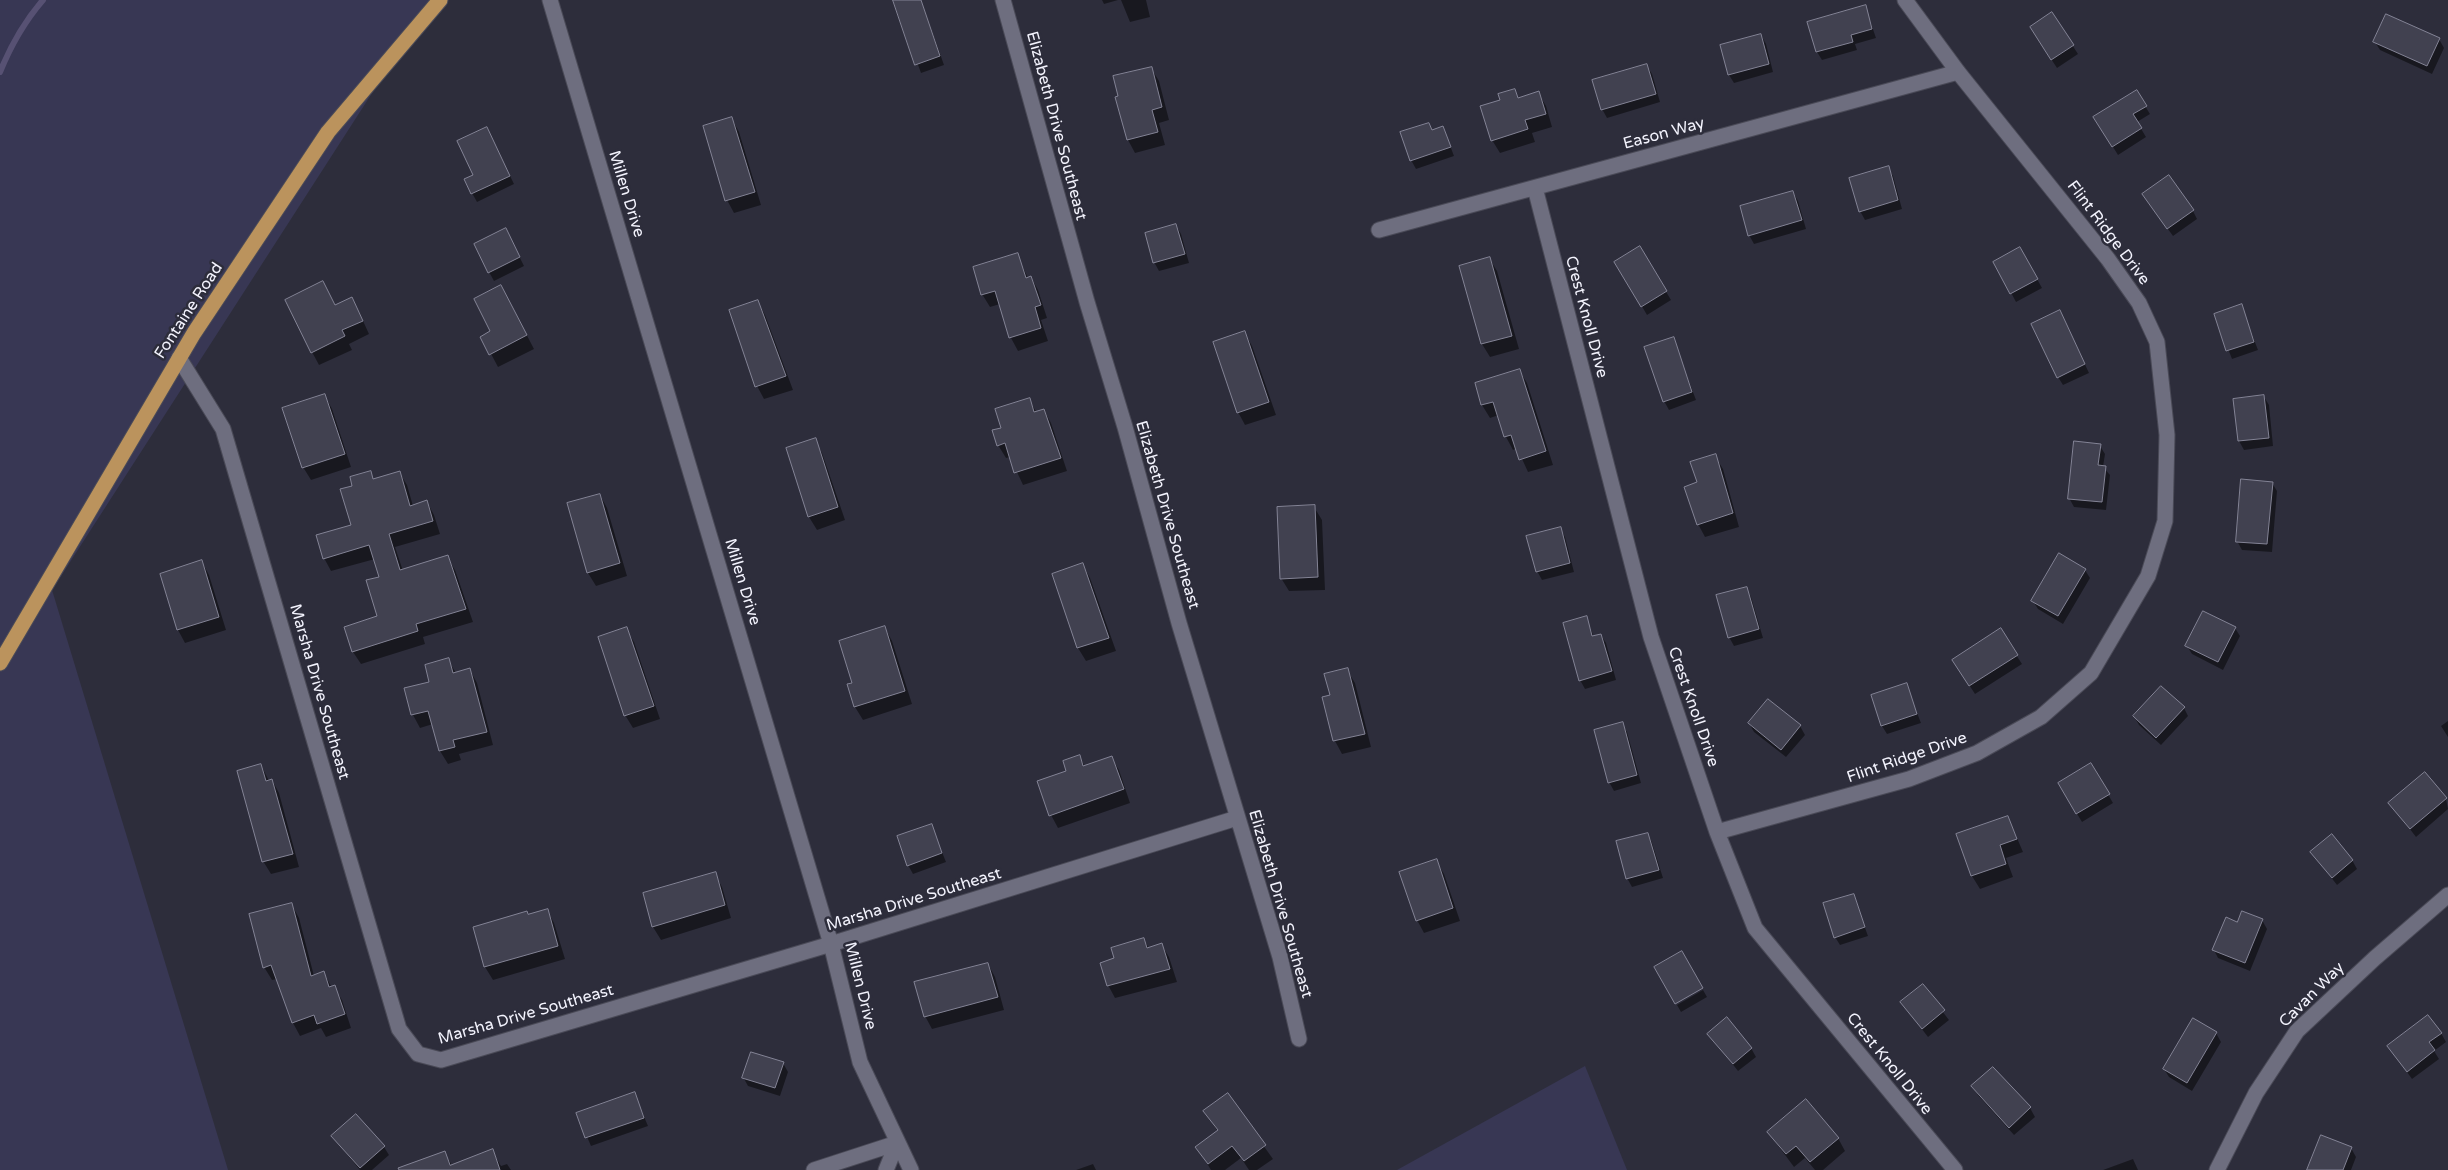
<!DOCTYPE html>
<html>
<head>
<meta charset="utf-8">
<style>
  body { margin:0 }
  canvas { display:block; background:#2d2d3b }
</style>
</head>
<body>
<canvas width="2448" height="1170"></canvas>
<script>
const g = document.querySelector('canvas').getContext('2d');
g.lineJoin = 'round';
function paint(path, color) { g.fillStyle = color; g.fill(path, 'evenodd'); }
function trace(path, color, width, dash) { g.strokeStyle = color; g.lineWidth = width; g.lineCap = dash ? 'butt' : 'round'; g.setLineDash(dash || []); g.stroke(path); }
function drawText(font, color, halo, rows, align = 'center') {
  g.font = font + ' "Varela Round",sans-serif'; g.lineWidth = 5; g.setLineDash([]); g.textBaseline = 'middle'; g.strokeStyle = halo; g.fillStyle = color; for (const [text, x, y, turn = 0] of rows) {
    g.save(); g.translate(x, y); g.rotate((+turn || 0) * Math.PI / 180); g.textAlign = isNaN(turn) ? turn : align; if (halo) g.strokeText(text, 0, 0); g.fillText(text, 0, 0); g.restore();
  }
}
const green = new Path2D(`
  M0 0H432L52 590 228 1170H0Z
  M1585 1066 1627 1170H1397Z`);
const shadow = new Path2D(`
  M900 0H921L944 65 921 73 895 2Z
  M1102 0H1118L1104 4Z
  M1121 0H1146L1150 17 1130 22Z
  M1865 6 1876 38 1855 44 1857 50 1822 60 1817 52 1809 23Z
  M2052 14 2078 54 2057 68 2036 36Z
  M1761 35 1766 44 1773 72 1734 83 1729 75Z
  M2439 39 2444 48 2432 74 2380 50 2375 42Z
  M1647 66 1652 74 1660 102 1607 118 1602 109Z
  M1151 68 1159 81 1169 120 1159 123 1165 145 1135 153 1128 140 1117 98Z
  M1514 90 1519 99 1538 93 1546 106 1552 127 1532 133 1535 142 1500 153 1492 140 1502 101Z
  M2145 106 2150 114 2137 122 2146 137 2118 155 2100 126Z
  M732 119 739 132 761 205 734 213 727 200Z
  M1429 124 1433 131 1443 127 1454 156 1416 169 1411 160Z
  M491 137 514 184 477 202 472 193 474 175Z
  M1888 168 1893 176 1902 209 1865 220 1860 211Z
  M1793 192 1798 201 1806 229 1754 244 1749 235Z
  M2149 203 2193 211 2197 219 2173 236Z
  M1176 225 1181 234 1189 263 1159 271 1154 262Z
  M510 238 524 266 494 281 489 272Z
  M1640 248 1671 300 1647 315 1616 262Z
  M2020 248 2042 288 2016 302 1995 262Z
  M1017 255 1028 278 1031 277 1038 290 1047 318 1041 320 1048 341 1018 351 1011 338 1000 304 990 307 982 294Z
  M1489 258 1497 271 1519 349 1490 357 1482 344 1460 267Z
  M323 283 336 306 359 312 369 334 349 344 352 350 319 365 312 352Z
  M508 299 534 349 498 367 482 337 492 332Z
  M758 302 765 315 793 390 764 399 757 386 731 311Z
  M2241 306 2258 350 2232 359 2215 315Z
  M2064 320 2089 373 2063 385 2058 377Z
  M1245 333 1252 346 1276 415 1245 425 1238 412Z
  M1673 339 1696 400 1669 410 1664 401Z
  M1519 370 1527 383 1553 465 1528 472 1517 448 1513 450 1506 437 1499 415 1490 418 1482 405 1476 384Z
  M325 396 332 409 351 467 311 480 303 467Z
  M2264 397 2269 405 2273 446 2244 450 2239 441 2234 400Z
  M1029 400 1037 413 1044 410 1051 423 1067 471 1023 485 1010 457 1006 458 998 445 1002 429Z
  M815 440 822 453 845 520 817 530 809 517 788 449Z
  M2100 446 2105 454 2103 467 2110 475 2106 510 2074 507 2069 498Z
  M1715 456 1723 469 1739 527 1705 537 1698 524V483Z
  M399 472 407 485 413 506 427 502 434 515 440 534 395 547 403 571 447 557 455 570 473 622 423 637 425 644 361 664 353 652 379 617 381 577 375 559 331 571 324 558 352 526 354 487 370 473 374 480Z
  M2272 483 2277 491 2272 552 2242 550 2237 541Z
  M600 495 607 508 627 576 596 586 588 573 569 504Z
  M1314 507 1322 520 1325 590 1289 591 1281 578Z
  M1560 528 1565 537 1574 572 1542 580 1537 571Z
  M202 562 209 575 226 630 185 643 178 630 161 574Z
  M1083 565 1090 578 1116 651 1086 661 1078 648 1054 574Z
  M2085 570 2090 578 2063 624 2038 609 2033 601Z
  M1746 588 1751 597 1763 638 1734 646 1729 637Z
  M1586 618 1594 637 1601 635 1606 643 1616 680 1585 689 1580 680Z
  M885 628 892 641 912 704 863 720 855 707 848 685 853 683Z
  M2235 628 2240 636 2223 670 2192 654 2187 646Z
  M626 629 634 642 660 719 633 728 625 715Z
  M2000 630 2022 664 1975 694 1958 668Z
  M448 660 456 673 470 670 477 683 493 745 459 754 461 760 448 764 440 751 433 724 420 728 413 715 406 689 431 683Z
  M1347 670 1355 683 1371 747 1342 754 1335 741 1324 698 1331 696Z
  M1906 685 1921 723 1887 734 1882 726Z
  M2184 708 2188 716 2161 745 2139 725 2134 716Z
  M2448 721V737L2441 726Z
  M1749 723 1800 726 1805 735 1786 757 1754 732Z
  M1622 724 1627 732 1641 783 1614 791 1609 782Z
  M1079 757 1085 766 1111 757 1119 770 1130 803 1058 828 1051 815 1068 772Z
  M261 765 269 781 272 780 279 793 299 867 271 874 263 861Z
  M2091 765 2113 803 2082 822 2059 784Z
  M2446 799 2448 809 2416 837 2390 803Z
  M2008 817 2023 852 2006 858 2013 877 1980 889 1972 876 1958 835Z
  M931 825 946 862 913 874 908 865Z
  M1648 834 1652 843 1663 878 1632 887 1627 878Z
  M2312 853 2352 860 2357 869 2337 885Z
  M1436 861 1444 874 1460 921 1424 933 1417 920Z
  M715 874 722 887 731 918 661 940 653 927 644 894Z
  M1853 895 1868 936 1840 945 1835 937Z
  M292 905 299 918 314 976 324 973 332 988 334 987 342 1000 351 1028 326 1037 321 1028 300 1036 293 1023 277 979 272 980 264 967Z
  M547 910 554 923 565 959 493 980 485 967 474 928Z
  M2262 920 2267 929 2250 971 2218 958 2214 950 2238 924Z
  M1143 939 1149 948 1161 944 1169 957 1177 982 1115 998 1108 985 1115 959Z
  M988 964 995 977 1004 1010 932 1029 925 1016Z
  M1922 985 1949 1020 1928 1037 1901 1002Z
  M1703 990 1707 997 1681 1012 1677 1005Z
  M2216 1033 2221 1042 2192 1091 2169 1077 2164 1069Z
  M2441 1033 2446 1042 2434 1051 2439 1059 2412 1079 2389 1047Z
  M1709 1034 1751 1048 1756 1057 1738 1071Z
  M783 1063 788 1072 780 1096 748 1086 743 1077Z
  M1973 1087 2030 1108 2035 1117 2014 1135 1978 1095Z
  M634 1093 648 1126 591 1146 577 1114Z
  M1227 1095 1273 1159 1257 1170H1249L1241 1158 1225 1170H1211L1197 1147 1218 1132 1205 1111Z
  M1768 1132 1838 1138 1845 1151 1823 1170H1815L1805 1158 1794 1167Z
  M332 1136 384 1147 389 1155 372 1170H360Z
  M2351 1148 2356 1157 2351 1170H2309Z
  M492 1151 501 1166 507 1164 511 1170H432L444 1153 452 1165Z
  M2133 1159 2138 1170H2103Z
  M1093 1164 1096 1170H1076Z`);
const stream = new Path2D(`
  M0 72C11 45 24 22 43 0`);
const building = new Path2D(`
  M893 0H921L940 56 915 65Z
  M1866 5 1872 29 1851 35 1853 42 1816 52 1807 22Z
  M2052 12 2074 45 2051 60 2030 27Z
  M2386 14 2440 38 2427 66 2373 42Z
  M1761 34 1769 64 1728 75 1720 45Z
  M1647 64 1656 94 1601 110 1592 80Z
  M1152 67 1162 107 1152 110 1158 132 1127 140 1115 97 1118 96 1113 76Z
  M1515 89 1518 98 1539 91 1546 114 1525 120 1528 129 1491 141 1480 106 1500 100 1498 94Z
  M2137 90 2147 106 2133 114 2142 128 2112 147 2093 117Z
  M732 117 755 192 725 201 703 126Z
  M1429 123 1432 130 1443 126 1451 147 1410 161 1400 132Z
  M487 127 510 176 471 194 464 179 473 175 457 141Z
  M1889 166 1898 200 1859 212 1849 178Z
  M2169 175 2194 210 2167 229 2142 194Z
  M1793 191 1802 220 1748 236 1740 206Z
  M1176 224 1185 254 1153 263 1145 233Z
  M506 228 520 257 488 273 474 244Z
  M1640 246 1667 291 1641 307 1614 262Z
  M2020 247 2038 279 2010 294 1993 262Z
  M1018 253 1026 278 1031 276 1041 305 1035 307 1041 328 1009 338 995 291 981 295 973 267Z
  M1490 257 1512 336 1481 344 1459 266Z
  M323 281 335 305 352 297 363 321 342 330 345 336 311 353 285 300Z
  M501 285 527 335 489 355 480 337 490 331 474 299Z
  M758 300 786 376 755 387 729 310Z
  M2242 304 2254 342 2226 351 2214 314Z
  M2060 310 2085 364 2057 378 2031 324Z
  M1245 331 1269 402 1237 413 1213 342Z
  M1674 337 1692 392 1663 402 1644 347Z
  M1520 369 1546 451 1519 460 1511 435 1504 437 1493 402 1481 405 1475 383Z
  M325 394 345 454 302 468 282 408Z
  M2264 395 2269 438 2238 441 2233 399Z
  M1030 398 1034 412 1044 409 1061 458 1014 473 1005 443 997 446 992 430 1001 428 995 409Z
  M816 438 838 507 808 517 786 448Z
  M2074 441 2101 444 2098 465 2106 466 2102 502 2068 499Z
  M1716 454 1733 513 1697 525 1684 487 1697 482 1690 462Z
  M371 471 373 479 400 471 410 506 427 500 433 521 389 534 400 570 448 555 466 609 416 624 418 631 352 652 344 627 377 616 366 580 379 577 369 545 323 559 316 535 351 525 340 489 352 486 350 477Z
  M2241 479 2273 482 2267 544 2236 542Z
  M600 494 620 563 587 573 567 503Z
  M1315 505 1318 577 1280 579 1277 507Z
  M1561 527 1570 563 1536 572 1526 536Z
  M2059 553 2086 569 2058 616 2031 601Z
  M202 560 219 617 177 630 160 574Z
  M1083 563 1109 638 1077 648 1052 574Z
  M1747 587 1759 629 1728 638 1716 595Z
  M2203 611 2236 627 2218 662 2185 646Z
  M1587 616 1592 636 1601 634 1612 671 1579 681 1563 623Z
  M885 626 905 691 854 707 847 684 852 683 839 641Z
  M627 627 654 706 624 716 598 637Z
  M2001 628 2018 655 1969 686 1952 660Z
  M449 658 453 673 470 668 487 732 453 740 455 747 439 751 428 711 411 715 404 688 429 682 425 665Z
  M1348 668 1365 734 1333 741 1322 697 1330 695 1324 674Z
  M1907 683 1917 714 1881 726 1871 695Z
  M2161 686 2185 707 2156 738 2133 716Z
  M1768 699 1801 725 1781 750 1748 723Z
  M1623 722 1637 775 1608 783 1594 730Z
  M1080 755 1083 766 1112 756 1124 789 1049 816 1037 781 1066 771 1063 761Z
  M2091 763 2110 794 2076 814 2058 783Z
  M261 764 266 781 272 779 293 854 262 862 237 771Z
  M2425 772 2447 798 2410 829 2388 803Z
  M2008 816 2017 839 2000 845 2006 864 1971 876 1956 834Z
  M932 824 942 853 907 866 897 836Z
  M1648 833 1659 870 1626 879 1616 841Z
  M2332 834 2353 860 2332 878 2310 852Z
  M1437 859 1453 908 1416 921 1399 872Z
  M716 872 725 905 652 927 643 893Z
  M1854 894 1865 927 1834 938 1823 903Z
  M292 903 311 976 324 971 329 987 335 985 345 1014 317 1024 314 1015 292 1023 271 965 263 968 249 914Z
  M548 909 558 946 484 967 473 927 527 911 528 914Z
  M2242 911 2263 919 2245 963 2212 950 2226 917 2237 922Z
  M1144 938 1147 948 1162 943 1170 969 1107 986 1100 963 1114 958 1111 948Z
  M1682 951 1703 988 1675 1004 1654 967Z
  M988 963 998 997 924 1017 914 982Z
  M1923 984 1945 1010 1922 1029 1900 1002Z
  M2428 1015 2442 1033 2429 1042 2435 1050 2407 1072 2387 1046Z
  M1727 1017 1752 1048 1733 1064 1707 1034Z
  M2193 1018 2217 1032 2187 1083 2163 1069Z
  M751 1052 784 1062 775 1088 742 1078Z
  M1993 1067 2031 1107 2009 1128 1971 1086Z
  M635 1092 644 1118 585 1138 576 1113Z
  M1228 1093 1266 1145 1244 1161 1232 1146 1208 1164 1195 1147 1218 1130 1203 1111Z
  M1806 1099 1839 1138 1810 1162 1796 1146 1786 1154 1767 1132Z
  M356 1114 385 1146 360 1168 331 1136Z
  M2321 1135 2352 1147 2343 1170H2307Z
  M493 1149 500 1170H399L398 1168 445 1151 450 1165Z`);
const minor = new Path2D(`
  M550 0 831 944 860 1062 911 1170
  M1003 0 1087 302 1125 427 1179 623 1280 957 1299 1039
  M1535 188 1651 637 1717 832 1755 928 1955 1170
  M1379 230 1958 72
  M179 358 223 429 399 1029 418 1054 441 1060 831 944 1237 818
  M1717 832 1909 779 1977 753 2041 717 2091 673 2148 576 2165 521 2167 435 2157 342 2139 303 2108 259 1958 72 1905 0
  M814 1170 897 1143 886 1170
  M2217 1170 2256 1093 2297 1031 2375 958 2448 895`);
const major = new Path2D(`
  M0 663 194 333 328 132 440 0`);
const streetNames = [
  ["Elizabeth Drive Southeast",1056,126,75],
  ["Eason Way",1664,134,-15],
  ["Millen Drive",626,194,73],
  ["Flint Ridge Drive",2108,233,53],
  ["Fontaine Road",189,311,-57],
  ["Crest Knoll Drive",1586,317,75],
  ["Elizabeth Drive Southeast",1167,515,74],
  ["Millen Drive",742,582,73],
  ["Marsha Drive Southeast",319,692,74],
  ["Crest Knoll Drive",1693,707,71],
  ["Flint Ridge Drive",1907,758,-19],
  ["Marsha Drive Southeast",914,900,-17],
  ["Elizabeth Drive Southeast",1280,904,74],
  ["Millen Drive",860,986,76],
  ["Cavan Way",2312,995,-45],
  ["Marsha Drive Southeast",526,1015,-16],
  ["Crest Knoll Drive",1889,1064,51]
];
paint(green, '#383754');
paint(shadow, '#0007');
trace(stream, '#575173', 6);
paint(building, '#414150');
trace(building, '#838395', 1);
trace(minor, '#4a4a57', 17);
trace(major, '#4a4a57', 17);
trace(minor, '#6e6e7f', 15);
trace(major, '#bb935d', 15);
drawText('16px', '#f3f3fd', '#2d2d3b', streetNames);
</script>
</body>
</html>
